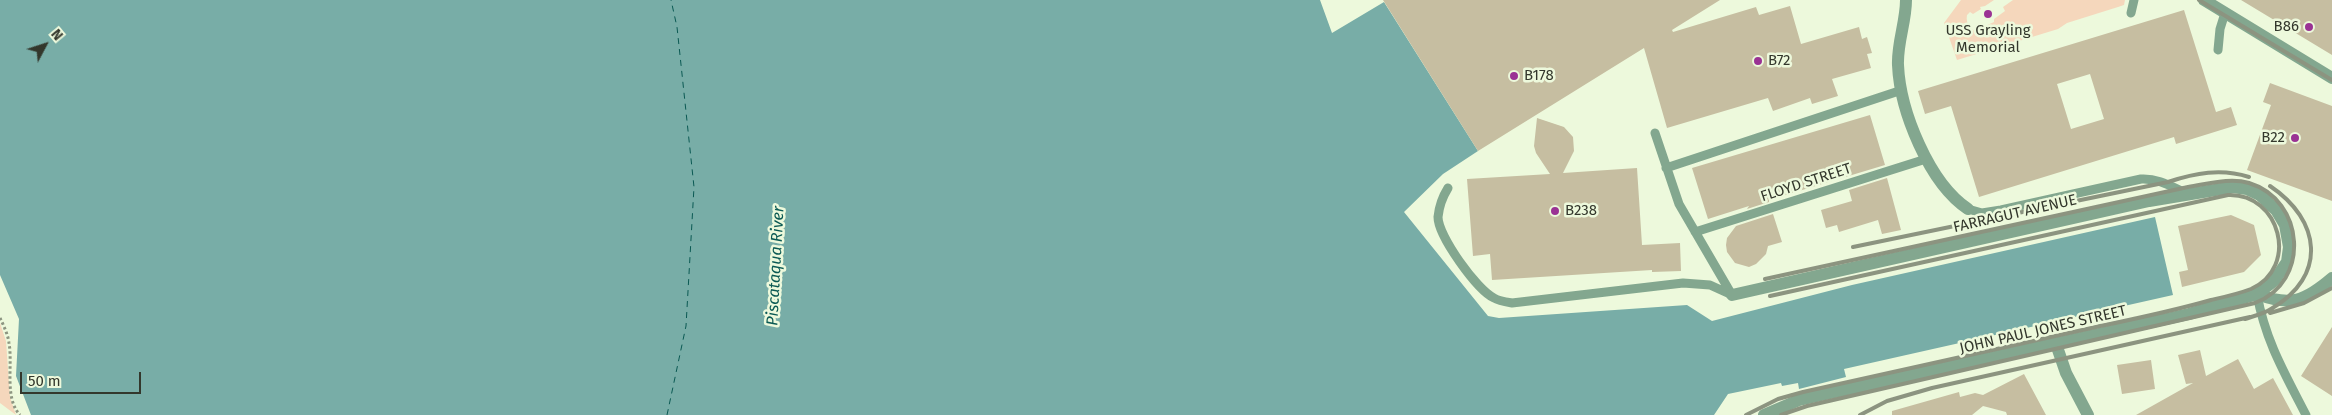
<!DOCTYPE html>
<html>
<head>
<meta charset="utf-8">
<style>
  body { margin:0 }
  #map { position:relative; width:2332px; height:415px; overflow:hidden; background:#edf9dc; font-family:"Fira Sans",sans-serif }
  canvas { display:block }
  .north { position:absolute; left:20px; top:20px; width:50px; height:50px; -webkit-text-stroke:4px #edf9dc; paint-order:stroke; rotate:50deg; font-size:14px; font-weight:700; line-height:20px; text-align:center; color:#33372c }
  .north::after { content:''; display:block; margin:auto; width:18px; height:22px; background:#33372c; clip-path:polygon(50% 0,100% 100%,50% 72%,0 100%) }
  .scale { position:absolute; left:20px; top:372px; width:121px; height:22px; box-sizing:border-box; border:2px solid #33372c; border-top:0; padding-left:6px; font-size:15px; line-height:18px; white-space:nowrap; color:#33372c; -webkit-text-stroke:4px #edf9dc; paint-order:stroke }
</style>
</head>
<body>
<div id="map">
<canvas width="2332" height="415"></canvas>
<div class="north">N</div>
<div class="scale">50 m</div>
</div>
<script>
const g = document.querySelector('canvas').getContext('2d');
g.lineJoin = 'round';
function paint(path, color) { g.fillStyle = color; g.fill(path, 'evenodd'); }
function trace(path, color, width, dash) { g.strokeStyle = color; g.lineWidth = width; g.lineCap = dash ? 'butt' : 'round'; g.setLineDash(dash || []); g.stroke(path); }
function drawText(font, color, halo, rows, align = 'center') {
  g.font = font + ' "Fira Sans",sans-serif'; g.lineWidth = 5; g.setLineDash([]); g.textBaseline = 'middle'; g.strokeStyle = halo; g.fillStyle = color; for (const [text, x, y, turn = 0] of rows) {
    g.save(); g.translate(x, y); g.rotate((+turn || 0) * Math.PI / 180); g.textAlign = isNaN(turn) ? turn : align; if (halo) g.strokeText(text, 0, 0); g.fillText(text, 0, 0); g.restore();
  }
}
const green = new Path2D(`
  M1961 0H1994L1985 6 1980 7 1981 9 1973 14 1970 12 1967 15C1965 24 1972 32 1981 33L1984 31 1983 27 1994 22V19L2005 11 2003 7 2013 0H2125L2124 5 2118 7 2067 23 2058 29 1957 60 1944 23Z
  M0 323 6 341 10 397 16 415 0 403Z`);
const water = new Path2D(`
  M0 0H1320L1332 33 1384 2 1478 151 1443 174 1404 212 1488 316 1499 318 1687 305 1712 321 1852 285 2155 217 2173 295 1844 369 1846 377 1799 389 1798 383 1782 386 1781 383 1728 394 1714 415H31L16 376 19 319 0 275Z`);
const ferry = new Path2D(`
  M667 415 686 326 694 187 677 27 671 0`);
const building = new Path2D(`
  M1383 0H1720L1672 30 1673 32 1756 7 1759 15 1790 6 1801 44 1859 27 1862 39 1867 37 1872 53 1867 54 1871 68 1832 79 1838 96 1812 104 1810 98 1773 111 1768 98 1667 128 1644 48 1478 151Z
  M2241 0H2332V55Z
  M2184 10 2216 112 2231 107 2237 125 2176 144 2174 137 1979 197 1951 106 1925 114 1918 91ZM2090 74 2104 119 2071 129 2057 84Z
  M2270 83 2332 106V201L2247 170 2271 105 2263 102Z
  M1870 115 1885 165 1769 200V202L1747 209 1749 206 1708 219 1692 168Z
  M1537 118 1564 127 1573 137 1574 151 1563 173 1637 168 1642 245 1680 243 1681 271 1652 272V270L1492 280 1490 254 1473 256 1467 179 1550 174 1536 153 1534 146Z
  M1887 178 1901 230 1882 234 1878 220 1839 232 1837 225 1826 228 1821 210 1852 201 1849 190Z
  M1773 214 1782 242 1768 246 1766 254 1756 264 1749 267 1735 263 1727 252 1726 245 1727 238 1736 226Z
  M2231 215 2254 225 2261 255 2244 272 2182 287 2179 272 2188 270 2178 226Z
  M2332 327V396L2301 376Z
  M2200 350 2206 376 2238 359 2254 389 2273 378 2293 415H2136L2193 383 2186 384 2178 355Z
  M2151 360 2155 389 2122 394 2117 365Z
  M2024 374 2046 415H2007L2006 412 1983 406 1972 415H1892V411L1959 392 1960 397 1975 393 1983 395Z`);
const path = new Path2D(`
  M0 318C4 326 8 335 9 343 13 365 4 398 20 415`);
const lane = new Path2D(`
  M2131 13 2134 0
  M2218 50 2220 29 2225 13
  M1655 133 1679 204 1732 295
  M1666 168 1902 90
  M1448 188C1443 196 1439 207 1438 217 1438 236 1477 290 1494 298 1499 301 1506 302 1512 303L1683 283 1710 285 1732 295
  M1968 209 1982 213 2001 210 2141 179C2159 178 2172 187 2188 194
  M1695 232 1926 159
  M2257 294C2265 340 2285 374 2306 415`);
const street = new Path2D(`
  M1906 0C1906 22 1897 43 1898 65 1900 111 1929 183 1968 209
  M2204 0 2332 78
  M2257 294C2291 307 2305 301 2332 278
  M1732 295 2149 201 2233 187 2247 189 2260 195 2276 210 2285 225 2289 247 2287 262 2274 281 2257 294 2189 314 1799 400 1764 415
  M2056 344 2066 373 2088 415`);
const rail = new Path2D(`
  M2199 0 2332 80
  M1853 247 2168 182C2195 173 2221 168 2249 177
  M1765 279 2188 187C2208 184 2230 177 2249 183 2305 200 2311 282 2255 303L1807 406 1781 415
  M2270 313 2304 303 2332 288
  M2245 319C2254 316 2263 314 2271 309 2328 276 2321 220 2270 186
  M1746 415 1778 399 1803 392C1901 370 1999 349 2096 327 2134 319 2173 311 2211 300 2224 297 2238 294 2251 289 2300 267 2280 193 2228 195L1770 296
  M1860 415 1887 401 1932 388 2250 317`);
const markers = [
  [1988,14,5,"#9a3294"],
  [2309,27,5,"#9a3294"],
  [1758,61,5,"#9a3294"],
  [1514,76,5,"#9a3294"],
  [2295,138,5,"#9a3294"],
  [1555,211,5,"#9a3294"]
];
const poiNames = [
  ["B86",2299,27,"right"],
  ["USS Grayling",1988,31,"center"],
  ["Memorial",1988,48,"center"],
  ["B72",1768,61],
  ["B178",1524,76],
  ["B22",2285,138,"right"],
  ["B238",1565,211]
];
const streetNames = [
  ["FLOYD STREET",1806,183,-18],
  ["FARRAGUT AVENUE",2015,214,-13],
  ["JOHN PAUL JONES STREET",2043,330,-13]
];
const waterNames = [
  ["Piscataqua River",776,266,-87]
];
paint(green, '#f5d7bc');
paint(water, '#78ada7');
trace(ferry, '#0a5953', 1, [6, 5]);
paint(building, '#c6bea1');
trace(path, '#8d9581', 3, [2.5, 2.5]);
trace(lane, '#83a78f', 9);
trace(street, '#83a78f', 12);
trace(rail, '#8c9480', 4);
for (const [x, y, r, color] of markers) { const dot = new Path2D(); dot.arc(x, y, r, 0, 2 * Math.PI); g.fillStyle = color; g.fill(dot); trace(dot, '#edf9dc', 2); }
drawText('15px', '#33372c', '#edf9dc', poiNames, 'left');
drawText('15px', '#33372c', '#edf9dc', streetNames);
drawText('italic 16px', '#0a5953', '#edf9dc', waterNames);
</script>
</body>
</html>
